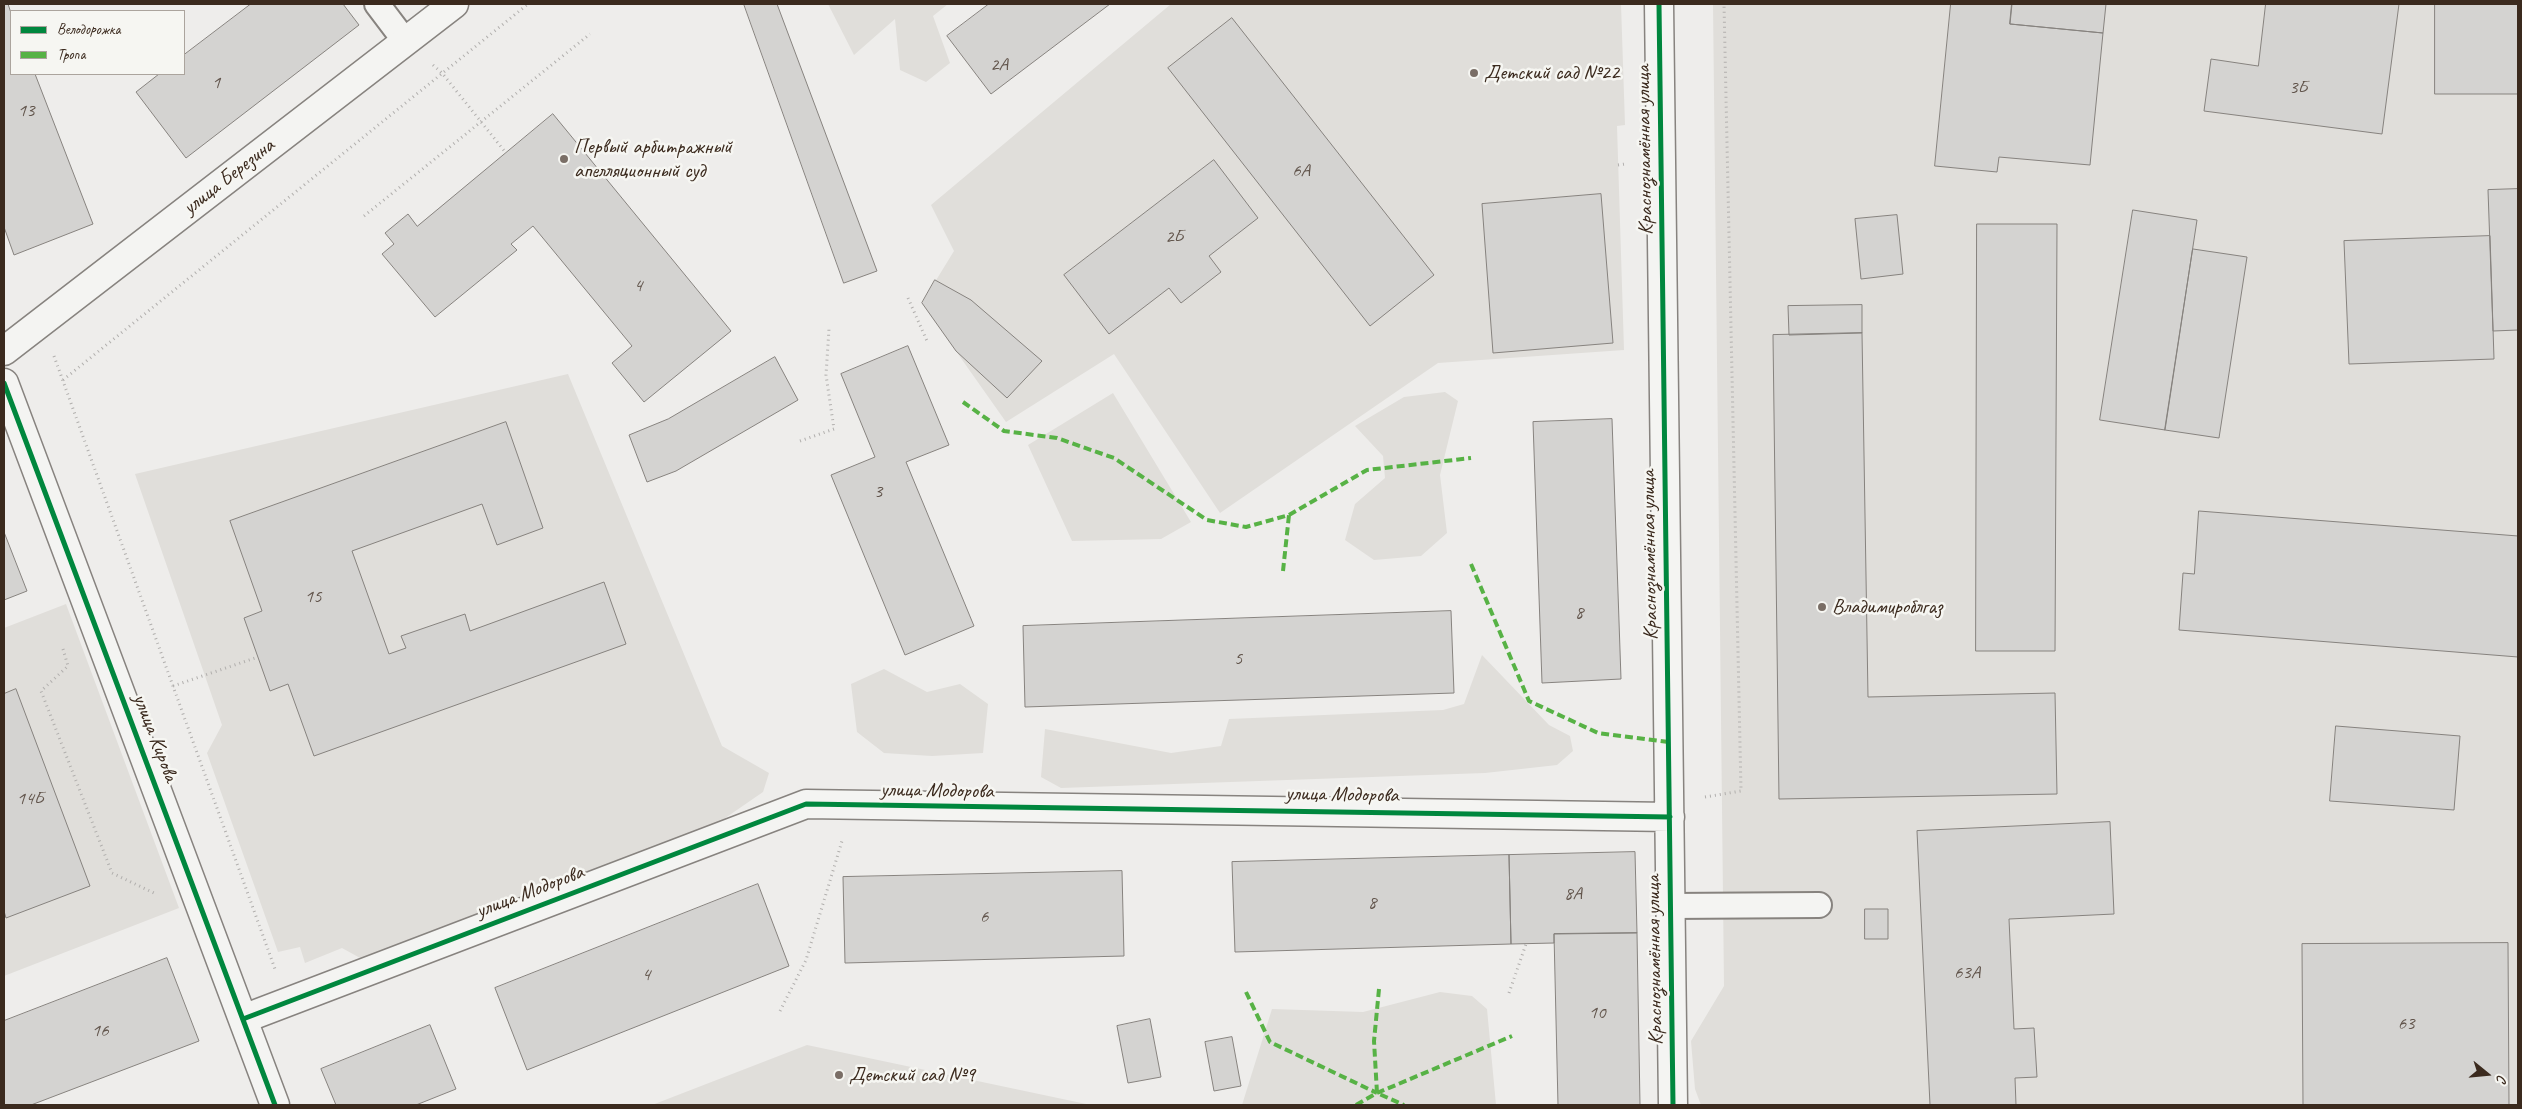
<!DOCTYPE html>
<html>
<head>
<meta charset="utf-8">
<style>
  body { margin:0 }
  #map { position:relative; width:2522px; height:1109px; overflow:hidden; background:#eeedeb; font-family:Caveat,sans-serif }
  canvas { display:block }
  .frame { position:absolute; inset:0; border:5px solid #3b2a1e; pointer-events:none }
  .legend { position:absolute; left:10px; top:10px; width:175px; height:65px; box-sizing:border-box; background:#f6f6f2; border:1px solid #aba49d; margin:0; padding:6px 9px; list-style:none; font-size:15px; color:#3b2a1e }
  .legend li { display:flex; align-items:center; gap:10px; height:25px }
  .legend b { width:25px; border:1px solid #aba49d }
  .north { position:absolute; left:2462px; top:1049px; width:50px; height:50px; -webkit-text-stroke:4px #f6f6f2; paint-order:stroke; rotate:107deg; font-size:14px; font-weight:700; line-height:20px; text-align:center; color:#3b2a1e }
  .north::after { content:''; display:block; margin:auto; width:18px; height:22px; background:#3b2a1e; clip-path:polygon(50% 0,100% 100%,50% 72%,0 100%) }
</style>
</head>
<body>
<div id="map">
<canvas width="2522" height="1109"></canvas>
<div class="frame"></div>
<ul class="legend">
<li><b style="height:6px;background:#00873e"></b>Велодорожка</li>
<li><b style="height:6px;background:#57b245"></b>Тропа</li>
</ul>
<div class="north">С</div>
</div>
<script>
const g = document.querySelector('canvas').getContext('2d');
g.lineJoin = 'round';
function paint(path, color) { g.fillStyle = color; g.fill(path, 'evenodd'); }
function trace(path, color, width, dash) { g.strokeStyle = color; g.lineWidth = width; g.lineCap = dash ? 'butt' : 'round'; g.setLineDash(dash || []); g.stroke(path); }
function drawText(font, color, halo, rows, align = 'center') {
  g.font = font + ' Caveat,sans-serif'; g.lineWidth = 5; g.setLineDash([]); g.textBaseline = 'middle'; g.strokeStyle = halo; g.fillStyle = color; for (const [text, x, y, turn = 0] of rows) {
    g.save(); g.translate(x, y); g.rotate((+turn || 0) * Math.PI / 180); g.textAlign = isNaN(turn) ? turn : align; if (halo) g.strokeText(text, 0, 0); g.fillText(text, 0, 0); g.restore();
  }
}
const built = new Path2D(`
  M828 4H948L933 16 950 63 926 82 900 70 895 19 854 55Z
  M1171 4H1621L1625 125 1617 126 1624 350 1438 363 1220 513 1114 354 1006 422 922 303 954 251 931 205Z
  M1713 4H2518V1105H1701L1695 1089 1691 1041 1724 986Z
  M568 374 722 746 769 773 763 792 718 823 371 964 342 948 305 963 300 947 278 952 207 753 222 725 135 474Z
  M1445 392 1458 401 1440 475 1447 533 1421 556 1374 560 1345 540 1355 504 1385 478 1383 456 1355 426 1404 397Z
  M1113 393 1191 522 1161 539 1072 541 1028 445Z
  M66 604 179 908 4 976V628Z
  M1482 655 1549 725 1570 736 1573 751 1557 765 1485 773 1061 788 1041 777 1045 729 1171 753 1221 746 1229 719 1443 710 1464 704Z
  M884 669 927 692 960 684 988 704 983 753 932 756 884 753 857 732 851 684Z
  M1440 992 1472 996 1487 1009 1496 1105H1242L1272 1009 1363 1012Z
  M807 1045 1091 1105H652Z`);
const building = new Path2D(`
  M4 4H8L11 13V74H35L93 224 14 255 4 227Z
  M251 4H343L359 25 186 158 136 92 159 74H184V55Z
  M744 4H777L877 271 844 283Z
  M989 4H1110L991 94 947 36Z
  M1951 4H2012L2010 24 2103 33 2090 165 1999 157 1997 172 1935 166Z
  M2012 4H2106L2103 33 2010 24Z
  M2266 4H2399L2382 134 2204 111 2211 59 2258 66Z
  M2435 4H2518V94H2435Z
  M1232 18 1434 275 1370 326 1168 68Z
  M553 114 731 331 644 402 612 363 632 346 533 226 511 244 517 250 435 317 382 254 394 244 385 233 408 214 417 226Z
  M1214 160 1258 218 1209 256 1221 272 1181 303 1169 288 1109 334 1064 275Z
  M2518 189V330L2493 331 2488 190Z
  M1601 194 1613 343 1493 353 1482 204Z
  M2133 210 2197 220 2165 430 2100 420Z
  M1897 215 1903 274 1861 279 1855 219Z
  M1977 224H2057L2055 651H1976Z
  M2490 236 2494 359 2349 364 2344 241Z
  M2193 249 2247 257 2219 438 2165 430Z
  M935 280 971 300 1042 361 1007 398 956 351 922 303Z
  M1862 305V333L1789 335 1788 306Z
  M1862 333 1868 697 2055 693 2057 794 1779 799 1773 335Z
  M908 346 949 445 906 462 974 626 905 655 831 475 875 457 841 374Z
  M775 357 798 400 676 471 647 482 629 435 668 419Z
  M1612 419 1621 679 1542 683 1533 422Z
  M506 422 543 528 497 545 482 504 352 551 389 654 406 648 401 636 465 614 470 631 604 582 626 644 314 756 288 684 270 691 244 618 262 611 230 521Z
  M2199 511 2518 536V657L2179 630 2183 573 2194 574Z
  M4 532 27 591 4 600Z
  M1451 611 1454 693 1025 707 1023 626Z
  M16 689 90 886 6 918 4 911V694Z
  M2336 726 2460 736 2454 810 2330 801Z
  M2110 822 2114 914 2009 919 2014 1029 2034 1028 2037 1077 2015 1078 2016 1105H1930L1917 831Z
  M1635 852 1637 933 1554 934V943L1511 944 1509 855Z
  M1509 855 1511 944 1235 952 1232 862Z
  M1122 871 1124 956 845 963 843 877Z
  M758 884 789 966 527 1070 495 988Z
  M1865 909H1888V939H1865Z
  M1637 933 1640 1105H1558L1554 934Z
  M2508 943 2509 1105H2303L2302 944Z
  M167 958 199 1041 31 1105H4V1021Z
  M1150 1019 1161 1077 1128 1083 1117 1026Z
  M430 1025 456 1089 416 1105H336L321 1069Z
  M1232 1037 1241 1086 1214 1091 1205 1042Z`);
const path = new Path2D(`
  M433 65 442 73 506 153
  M1618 165 1625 164
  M364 216 590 34
  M908 298 927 341
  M54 356 275 969
  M63 380 528 4
  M800 441 834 429 826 375 829 329
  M63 649 68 666 41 691 112 873 156 894
  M173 686 258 657
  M1705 797 1741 791 1724 4
  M1509 993 1526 944
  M780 1011 806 960 842 841`);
const service = new Path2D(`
  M377 4 405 41
  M1670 906 1819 905`);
const minor = new Path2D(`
  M1659 4 1673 1105
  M4 351 454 4
  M4 383 275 1105
  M243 1019 806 804 1670 817`);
const quiet = new Path2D(`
  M963 402 1004 431 1057 438 1114 458 1207 520 1246 527 1289 515 1367 470 1471 458
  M1471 564 1529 701 1598 733 1669 742
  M1283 571 1289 515
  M1379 989 1374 1041 1377 1093 1404 1105
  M1246 992 1270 1042 1377 1093
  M1356 1105 1377 1093 1512 1036`);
const cycleway = new Path2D(`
  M1659 4 1673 1105
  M4 383 275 1105
  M243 1019 806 804 1670 817`);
const markers = [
  [1474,73,5,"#7a6e66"],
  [564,159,5,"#7a6e66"],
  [1822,607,5,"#7a6e66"],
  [839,1075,5,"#7a6e66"]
];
const numberNames = [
  ["2А",999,65],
  ["1",216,83],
  ["3Б",2298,88],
  ["13",26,111],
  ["6А",1301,171],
  ["2Б",1174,237],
  ["4",638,286],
  ["3",878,492],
  ["15",313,597],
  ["8",1579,613],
  ["5",1238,659],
  ["14Б",30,799],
  ["8А",1573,894],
  ["8",1372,903],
  ["6",984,917],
  ["63А",1967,973],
  ["4",646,975],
  ["10",1597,1013],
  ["63",2406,1024],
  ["16",100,1031]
];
const poiNames = [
  ["Детский сад №22",1484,73],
  ["Первый арбитражный",574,147],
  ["апелляционный суд",574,171],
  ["Владимироблгаз",1832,607],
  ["Детский сад №9",849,1075]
];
const streetNames = [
  ["Краснознамённая улица",1645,150,-91],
  ["улица Березина",229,177,-38],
  ["Краснознамённая улица",1650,555,-91],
  ["улица Кирова",155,738,69],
  ["улица Модорова",937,791,1],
  ["улица Модорова",1342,795,1],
  ["улица Модорова",530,892,-21],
  ["Краснознамённая улица",1655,960,-91]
];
paint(built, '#e0deda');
paint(building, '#d4d3d1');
trace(building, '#87837f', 1);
trace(service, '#87837f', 28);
trace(minor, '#87837f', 31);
trace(path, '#b1afad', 3, [1, 4]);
trace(service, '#f4f4f2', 24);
trace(minor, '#f4f4f2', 28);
trace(quiet, '#57b245', 4, [8, 4]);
trace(cycleway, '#00873e', 5);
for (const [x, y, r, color] of markers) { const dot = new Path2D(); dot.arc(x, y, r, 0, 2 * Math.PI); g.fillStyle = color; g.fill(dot); trace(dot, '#f6f6f2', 2); }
drawText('19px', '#61544b', null, numberNames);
drawText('21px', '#3b2a1e', '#f6f6f2', poiNames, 'left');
drawText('21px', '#3b2a1e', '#f6f6f2', streetNames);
</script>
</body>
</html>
